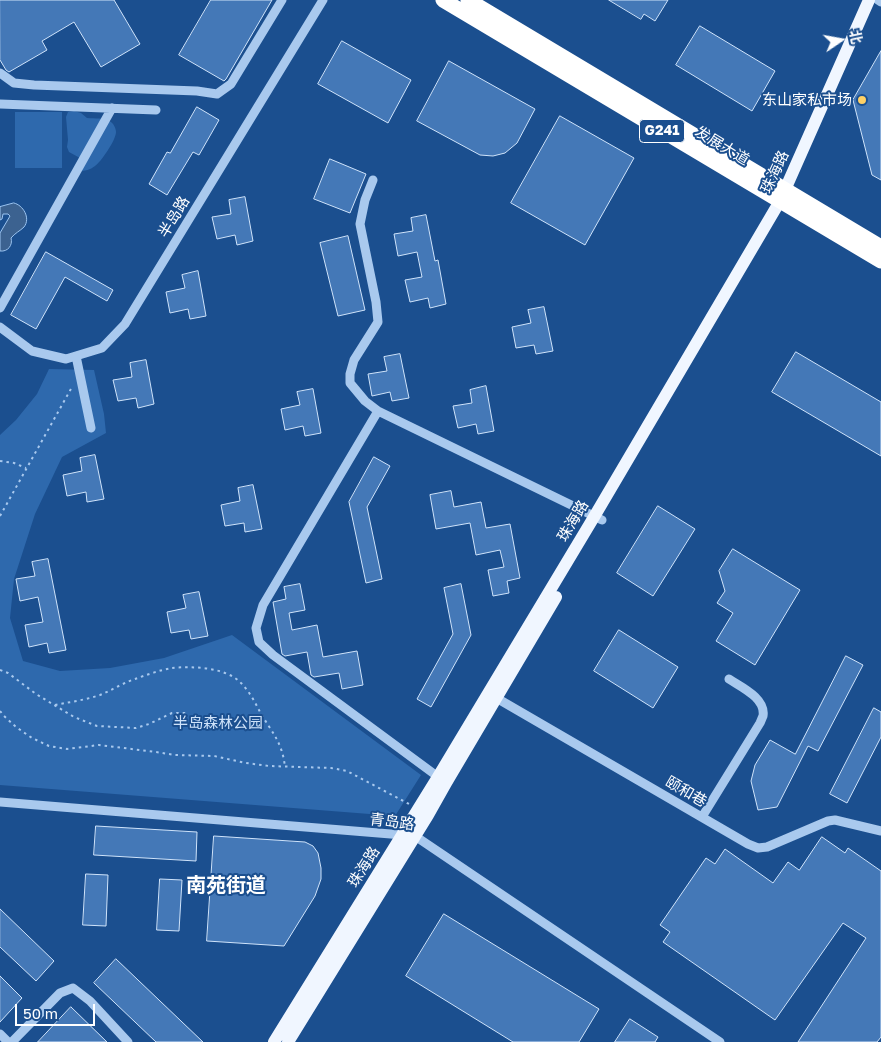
<!DOCTYPE html>
<html>
<head>
<meta charset="utf-8">
<style>
  body { margin:0 }
  #map { position:relative; width:881px; height:1042px; overflow:hidden; background:#1b4f8f; font-family:"Golos Text","Noto Sans SC",sans-serif }
  canvas { display:block }
  .north { position:absolute; left:816px; top:15px; width:50px; height:50px; -webkit-text-stroke:4px #1b4f8f; paint-order:stroke; rotate:78deg; font-size:14px; font-weight:700; line-height:20px; text-align:center; color:#fff }
  .north::after { content:''; display:block; margin:auto; width:18px; height:22px; background:#fff; clip-path:polygon(50% 0,100% 100%,50% 72%,0 100%) }
  .scale { position:absolute; left:15px; top:1004px; width:80px; height:22px; box-sizing:border-box; border:2px solid #fff; border-top:0; padding-left:6px; font-size:15px; line-height:18px; white-space:nowrap; color:#fff; -webkit-text-stroke:4px #1b4f8f; paint-order:stroke }
</style>
</head>
<body>
<div id="map">
<canvas width="881" height="1042"></canvas>
<div class="north">北</div>
<div class="scale">50 m</div>
</div>
<script>
const g = document.querySelector('canvas').getContext('2d');
g.lineJoin = 'round';
function paint(path, color) { g.fillStyle = color; g.fill(path, 'evenodd'); }
function trace(path, color, width, dash) { g.strokeStyle = color; g.lineWidth = width; g.lineCap = dash ? 'butt' : 'round'; g.setLineDash(dash || []); g.stroke(path); }
function drawText(font, color, halo, rows, align = 'center') {
  g.font = font + ' "Golos Text","Noto Sans SC",sans-serif'; g.lineWidth = 4; g.setLineDash([]); g.textBaseline = 'middle'; g.strokeStyle = halo; g.fillStyle = color; for (const [text, x, y, turn = 0] of rows) {
    g.save(); g.translate(x, y); g.rotate((+turn || 0) * Math.PI / 180); g.textAlign = isNaN(turn) ? turn : align; if (halo) g.strokeText(text, 0, 0); g.fillText(text, 0, 0); g.restore();
  }
}
const green = new Path2D(`
  M74 111 81 113 87 118C95 119 104 117 111 122 114 124 116 129 116 132 116 140 101 162 95 166 90 170 85 171 80 171V158L69 152 67 147 68 140 66 117 68 112Z
  M15 112H62V168H15Z
  M49 369 94 370 104 414 106 433 62 457 35 514 14 579 10 618 23 661 60 671 110 668 164 658 232 635 421 775 395 816 0 785V435L16 420 37 394Z`);
const water = new Path2D(`
  M14 203C23 205 31 218 24 227 20 231 15 233 11 238 13 245 8 252 0 251V233L10 216 8 214H3L2 219 0 220V207Z`);
const building = new Path2D(`
  M0 0H114L140 44 101 67 74 22 42 41 47 50 9 72 6 70 0 60Z
  M211 0H272L226 79 224 81 179 55Z
  M609 0H668L655 21 644 14 641 19Z
  M700 26 775 71 752 111 676 65Z
  M342 41 411 80 388 123 318 84Z
  M881 51V180L872 175 853 100Z
  M449 61 535 109 517 143 505 153 493 156 480 155 417 121Z
  M197 107 219 120 199 155 193 152 167 195 149 184 167 152 170 153Z
  M560 116 634 158 585 245 511 203Z
  M330 159 366 174 350 213 314 199Z
  M245 197 253 241 237 245 235 235 217 239 212 217 231 214 229 200Z
  M426 215 435 261 438 260 446 304 430 308 428 298 410 302 405 280 422 277 417 252 398 256 394 234 413 231 411 218Z
  M348 236 365 310 338 316 320 243Z
  M46 252 113 290 107 301 65 277 36 329 11 315Z
  M198 271 206 316 190 319 188 309 170 313 166 292 185 288 182 275Z
  M544 307 553 351 536 354 534 345 516 348 512 327 531 323 528 310Z
  M796 352 881 402V456L772 392Z
  M400 354 409 398 392 401 390 392 372 396 368 374 387 371 384 357Z
  M146 360 154 404 138 408 136 398 118 401 113 380 132 377 130 363Z
  M486 386 494 431 478 434 476 424 458 428 453 406 472 403 470 390Z
  M313 389 321 433 305 436 303 426 285 430 281 409 300 405 297 392Z
  M95 455 104 499 87 502 86 492 67 496 63 475 82 471 80 458Z
  M374 457 390 466 367 507 382 579 366 583 349 502Z
  M253 485 262 529 245 532 244 523 225 526 221 505 240 501 238 488Z
  M451 491 454 507 481 502 486 528 510 524 520 578 507 581 509 593 493 596 488 570 504 567 500 550 476 555 470 523 436 529 430 495Z
  M658 506 695 529 653 596 617 573Z
  M733 549 800 590 755 665 716 641 733 613 717 603 725 591 719 571Z
  M48 559 66 650 49 653 47 643 29 647 25 625 43 622 38 597 20 601 16 579 35 576 32 562Z
  M300 584 305 610 289 613 292 630 317 625 323 657 357 651 363 685 342 689 339 673 314 677 311 675 307 652 285 656 282 654 273 602 286 599 284 587Z
  M461 584 471 635 431 707 417 699 453 634 444 588Z
  M199 592 208 636 191 639 189 630 171 633 167 612 186 608 183 595Z
  M619 630 678 667 653 708 594 671Z
  M846 656 863 665 818 751 808 746 777 807 758 810 751 781 755 765 770 740 795 754Z
  M874 708 881 712V737L847 803 830 794Z
  M96 826 197 832 196 861 94 855Z
  M214 836 305 842 313 846 318 853 321 868V879L315 896 284 946 207 941Z
  M822 837 845 853 848 848 881 871V1037L877 1042H798L866 938 843 923 775 1020 663 942 670 932 660 925 706 858 715 864 725 849 773 883 788 862 799 870Z
  M86 874 108 875 106 926 83 925Z
  M160 879 182 880 179 931 157 930Z
  M0 909 54 961 36 981 0 947Z
  M444 914 599 1009 579 1042H513L406 976Z
  M116 959 203 1042H156L94 983Z
  M0 976 22 998 0 1022Z
  M71 1007 107 1042H38Z
  M630 1019 658 1037 655 1042H615Z`);
const path = new Path2D(`
  M0 461 14 463 26 468
  M0 516 72 387
  M0 670 8 673 36 694 74 717 97 726 136 728 149 724 172 713H188
  M55 705C70 702 85 700 100 695 112 690 123 683 135 679 146 675 160 670 172 668 192 666 226 667 241 683 249 691 255 702 260 712 272 733 282 741 285 767
  M0 711 4 716 16 727 32 738 49 746 67 749 99 745 156 752 175 755 214 756 246 763 269 766 331 768 347 771 409 804`);
const minor = new Path2D(`
  M878 0 881 2
  M0 73 14 83 34 85 197 91 217 94 231 84 282 0
  M0 104 156 110
  M373 180 365 200 360 224 376 302 378 322 354 360 350 374V383L365 401 378 411 602 520
  M0 308 112 108
  M0 327 32 351 66 359 102 348 125 324 323 0
  M76 356 91 428
  M378 411 263 605 256 628 259 642 273 655 441 779
  M493 696 748 844 758 848 767 847 828 821 835 820 881 831
  M0 802 415 836 720 1042
  M702 817 760 723C761 721 762 718 763 716 766 698 741 687 729 679
  M0 1034 8 1042
  M12 1042 60 993 73 988 90 1001 128 1042`);
const major = new Path2D(`
  M274 1042 438 777 594 517 780 201 869 0
  M288 1042 428 815 446 783 556 597`);
const highway = new Path2D(`
  M443 0 881 261
  M468 0 881 247`);
const markers = [
  [862,100,5,"#ffd166"]
];
const shields = [
  [662,131,45]
];
const shieldNames = [
  ["G241",662,131]
];
const poiNames = [
  ["东山家私市场",852,100]
];
const streetNames = [
  ["发展大道",722,146,31],
  ["珠海路",775,172,-65],
  ["半岛路",174,217,-59],
  ["珠海路",573,521,-59],
  ["颐和巷",686,792,30],
  ["青岛路",392,822,7],
  ["珠海路",364,867,-58]
];
const parkNames = [
  ["半岛森林公园",218,723]
];
const districtNames = [
  ["南苑街道",226,886]
];
paint(green, '#2e69ad');
paint(water, '#3c6290');
trace(water, '#9cc4f0', 1);
paint(building, '#4478b7');
trace(building, '#cfe3fa', 1);
trace(path, '#a9c9ee', 2, [2.5, 4]);
trace(minor, '#a9c9ee', 9);
trace(major, '#f0f6ff', 12);
trace(highway, '#fff', 15);
for (const [x, y, r, color] of markers) { const dot = new Path2D(); dot.arc(x, y, r, 0, 2 * Math.PI); g.fillStyle = color; g.fill(dot); trace(dot, '#1b4f8f', 2); }
for (const [x, y, w] of shields) { const box = new Path2D(); box.roundRect(x - w / 2, y - 11.5, w, 23, 4); g.fillStyle = '#1b4f8f'; g.fill(box); trace(box, '#fff', 1); }
drawText('bold 14px', '#fff', null, shieldNames);
drawText('15px', '#fff', '#1b4f8f', poiNames, 'right');
drawText('15px', '#fff', '#1b4f8f', streetNames);
drawText('15px', '#cfe3fa', '#1b4f8f', parkNames);
drawText('bold 20px', '#fff', '#1b4f8f', districtNames);
</script>
</body>
</html>
